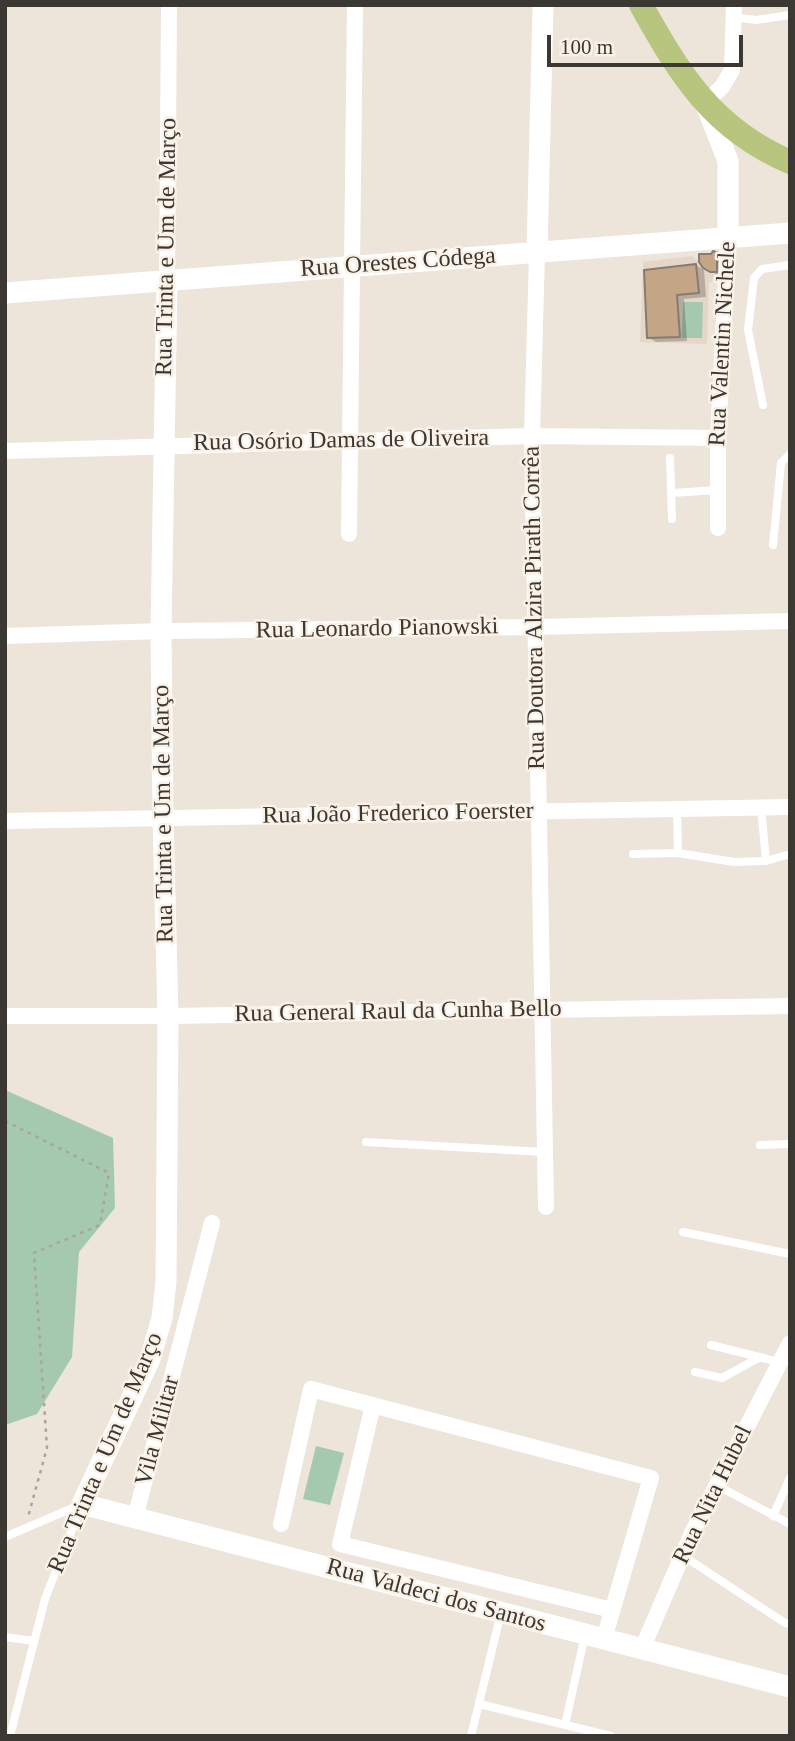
<!DOCTYPE html>
<html>
<head>
<meta charset="utf-8">
<style>
  body { margin:0 }
  #map { position:relative; width:795px; height:1741px; overflow:hidden; background:#ede4da; font-family:"Times New Roman",serif }
  canvas { display:block }
  .frame { position:absolute; inset:0; border:7px solid #3b3733; pointer-events:none }
  .scale { position:absolute; left:547px; top:35px; width:196px; height:32px; box-sizing:border-box; border:4px solid #3b3733; border-top:0; padding-left:9px; font-size:21px; line-height:24px; white-space:nowrap; color:#3b3733; -webkit-text-stroke:5px #faf1e7; paint-order:stroke }
</style>
</head>
<body>
<div id="map">
<canvas width="795" height="1741"></canvas>
<div class="frame"></div>
<div class="scale">100 m</div>
</div>
<script>
const g = document.querySelector('canvas').getContext('2d');
g.lineJoin = 'round';
function paint(path, color) { g.fillStyle = color; g.fill(path, 'evenodd'); }
function trace(path, color, width, dash) { g.strokeStyle = color; g.lineWidth = width; g.lineCap = dash ? 'butt' : 'round'; g.setLineDash(dash || []); g.stroke(path); }
function drawText(font, color, halo, rows, align = 'center') {
  g.font = font + ' "Times New Roman",serif'; g.lineWidth = 5; g.setLineDash([]); g.textBaseline = 'middle'; g.strokeStyle = halo; g.fillStyle = color; for (const [text, x, y, turn = 0] of rows) {
    g.save(); g.translate(x, y); g.rotate((+turn || 0) * Math.PI / 180); g.textAlign = isNaN(turn) ? turn : align; if (halo) g.strokeText(text, 0, 0); g.fillText(text, 0, 0); g.restore();
  }
}
const built = new Path2D(`
  M692 256 699 262 703 268 709 272H717V277L709 283 707 344 640 342 643 262Z`);
const green = new Path2D(`
  M683 302H703L702 338H682Z
  M5 1090 113 1138 115 1208 79 1252 72 1357 37 1414 5 1425Z
  M316 1446 344 1453 330 1505 303 1499Z`);
const shadow = new Path2D(`
  M716 253 722 256 721 274H716L704 267 712 256Z
  M696 265 704 270 706 297 684 299 687 341 656 342 648 337Z`);
const building = new Path2D(`
  M713 251 719 253V256L717 259V272H710L703 268 699 262V254H711Z
  M696 264 699 293 677 295 680 337 647 338 644 270Z`);
const path = new Path2D(`
  M5 1121 109 1173 100 1225 34 1253 47 1448 28 1517`);
const lane = new Path2D(`
  M734 17 756 20 790 15
  M763 405 748 330 754 278 762 269 790 265
  M670 458 672 519
  M672 493 718 490
  M773 545 781 463 790 454
  M761 807 766 861
  M677 809 678 853
  M633 854 678 853 734 862 766 861 790 854
  M366 1142 545 1152
  M760 1145 790 1144
  M683 1232 790 1254
  M711 1345 779 1362
  M695 1372 722 1378 760 1357
  M716 1485 790 1524
  M773 1516 790 1478
  M5 1537 82 1504
  M682 1555 785 1623 790 1624
  M5 1637 34 1641
  M479 1704 611 1736
  M565 1725 585 1635
  M10 1736 45 1599 82 1504
  M471 1736 501 1613`);
const street = new Path2D(`
  M705 103 722 87 732 70 734 5
  M537 252 532 436 546 1207
  M167 280 169 5
  M5 451 532 436 718 438
  M718 528V438L728 239
  M349 534 355 5
  M5 636 161 631 536 627 790 621
  M5 821 790 807
  M5 1016H168L790 1006
  M373 1405 340 1544 612 1610
  M135 1518 212 1223
  M281 1524 311 1389 651 1478 604 1639
  M642 1649 692 1533 790 1343`);
const secondary = new Path2D(`
  M706 105 728 161V239
  M537 252 543 5
  M167 280 161 631 163 818 168 1016 166 1282 162 1318 150 1359 82 1504 790 1687
  M5 293 790 233`);
const primary = new Path2D(`
  M641 5C680 75 713 129 790 162`);
const streetNames = [
  ["Rua Trinta e Um de Março",167,247,-89],
  ["Rua Orestes Códega",398,263,-4],
  ["Rua Valentin Nichele",723,344,-87],
  ["Rua Osório Damas de Oliveira",341,441,-1],
  ["Rua Doutora Alzira Pirath Corrêa",535,608,-91],
  ["Rua Leonardo Pianowski",377,629,-1],
  ["Rua Trinta e Um de Março",164,814,-91],
  ["Rua João Frederico Foerster",398,814,-1],
  ["Rua General Raul da Cunha Bello",398,1012,-1],
  ["Vila Militar",158,1431,-75],
  ["Rua Trinta e Um de Março",106,1453,-67],
  ["Rua Nita Hubel",713,1495,-64],
  ["Rua Valdeci dos Santos",436,1596,15]
];
paint(built, '#e5d6c7');
paint(green, '#a4c9af');
paint(shadow, '#0003');
paint(building, '#c4a585');
trace(building, '#847c73', 2);
trace(path, '#aba49c', 2.5, [3.5, 5]);
trace(lane, '#fff', 8);
trace(street, '#fff', 16);
trace(secondary, '#fff', 21);
trace(primary, '#b7c57f', 24);
drawText('24px', '#3b3733', '#faf1e7', streetNames);
</script>
</body>
</html>
